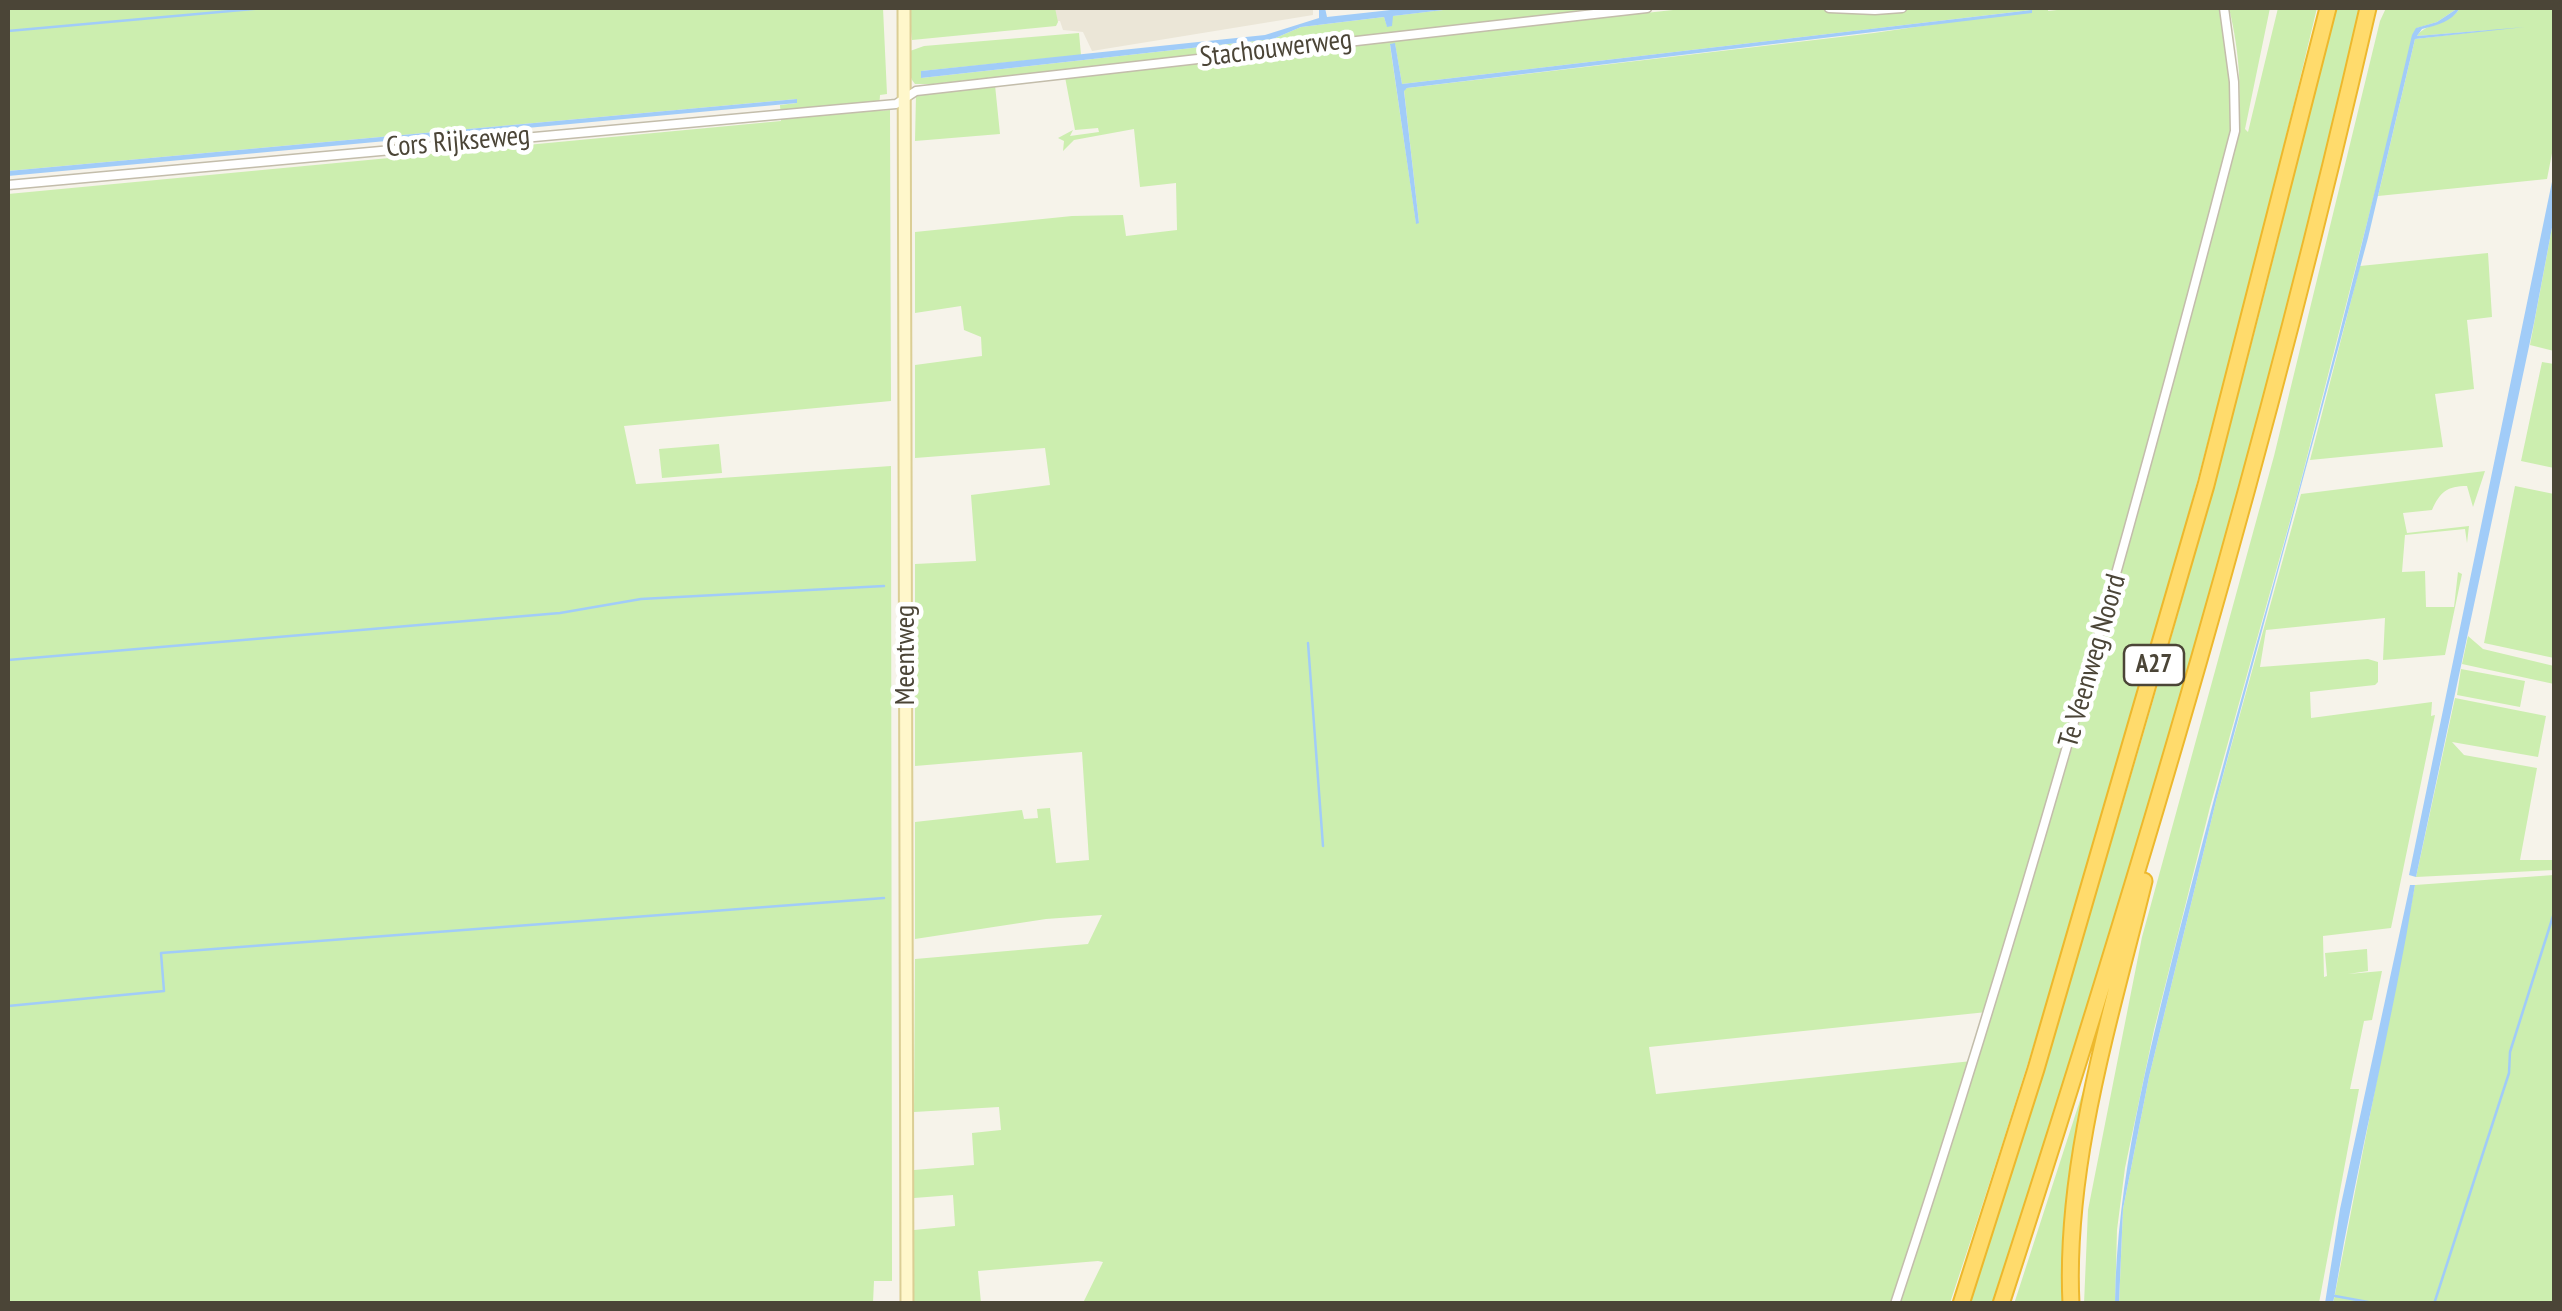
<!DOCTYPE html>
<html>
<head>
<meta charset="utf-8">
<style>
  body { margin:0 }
  #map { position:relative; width:2562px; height:1311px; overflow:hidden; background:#f6f3ea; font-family:"PT Sans Narrow",sans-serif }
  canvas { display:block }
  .frame { position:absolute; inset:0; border:10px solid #4b4537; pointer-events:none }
</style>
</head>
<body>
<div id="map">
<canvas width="2562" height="1311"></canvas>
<div class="frame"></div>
</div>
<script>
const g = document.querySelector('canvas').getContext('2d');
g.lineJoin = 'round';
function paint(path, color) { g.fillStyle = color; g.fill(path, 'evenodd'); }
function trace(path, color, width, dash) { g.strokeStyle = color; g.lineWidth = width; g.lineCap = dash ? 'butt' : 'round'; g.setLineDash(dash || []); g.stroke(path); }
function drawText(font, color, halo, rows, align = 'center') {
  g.font = font + ' "PT Sans Narrow",sans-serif'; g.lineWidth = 9; g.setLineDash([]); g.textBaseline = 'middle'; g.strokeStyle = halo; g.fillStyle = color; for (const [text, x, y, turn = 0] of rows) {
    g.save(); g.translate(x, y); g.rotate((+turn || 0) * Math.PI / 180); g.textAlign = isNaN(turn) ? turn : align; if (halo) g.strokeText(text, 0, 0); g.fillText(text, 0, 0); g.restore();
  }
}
const residential = new Path2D(`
  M900 8H1313V15L1092 51 1083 32 1063 30 1060 21 900 32Z`);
const green = new Path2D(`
  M8 8H883L887 94 880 95 879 111 890 110 891 401 624 426 636 484 891 466 892 1281H874L873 1303H8V194L781 121 780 105 797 103V99L8 171Z
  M908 8H1055L1058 22 1056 26 912 40Z
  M1460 8H1620L933 84H915C907 75 909 63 910 51L924 46 1079 33 1081 55 921 71V78L1273 39 1301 27 1384 17 1387 26 1392 16Z
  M1691 8H1803L1862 13 1932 8H2049L2048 11 2075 8H2221L2233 91 2232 134 2142 478 1987 1012 1649 1047 1656 1094 1972 1061 1892 1303H1083L1103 1262 1098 1261 978 1271 981 1303H914V1230L955 1226 953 1195 914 1198V1170L974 1165 972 1133 1001 1130 999 1107 914 1112 915 959 1088 944 1102 915 1046 919 915 939V822L1022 810 1024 819 1038 818 1037 809 1050 808 1056 863 1089 860 1082 752 915 766V564L976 561 971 495 1050 485 1045 448 915 458V365L982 356 981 337 964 330 961 306 915 313V232L1072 216 1123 215 1126 236 1177 230 1176 183 1140 187 1134 129 1074 140 1063 151 1064 141 1058 138 1073 130 1070 136 1099 132 1098 128 1075 130 1065 77ZM2032 10 1874 33 1407 88 1404 90 1419 223H1416L1390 45 1395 44 1402 84Z
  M2229 8H2270L2245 129 2248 132 2278 8H2317C2213 445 2093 877 1950 1303L1897 1304 1969 1084 2070 755 2233 149C2244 102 2240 54 2229 8Z
  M2333 8H2361C2288 322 2203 634 2110 943 2074 1064 2033 1183 1994 1303L1967 1304C2105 876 2235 446 2333 8Z
  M2386 8H2458L2437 22 2417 28 2297 496 2210 807 2154 1030 2125 1168 2117 1230 2115 1303 2084 1304 2088 1210 2142 937 2274 456 2380 21Z
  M2460 8H2554V143L2547 179 2378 196 2415 39 2491 30 2417 36C2426 22 2448 26 2460 8Z
  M995 85 1000 134 915 141 916 95Z
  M2554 217V351L2530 345Z
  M2488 253 2492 317 2467 320 2474 389 2435 394 2443 447 2310 460 2360 266Z
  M2542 362 2554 364V468L2521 461Z
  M719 444 722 473 662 478 659 449Z
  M2485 471 2473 507 2467 486C2447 486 2440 492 2432 510L2403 513 2407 533 2469 526 2467 543 2465 529 2405 535 2402 572 2425 571 2426 607H2454L2458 572 2462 574 2445 655 2383 660 2385 618 2266 630 2260 667 2368 659 2378 662V682L2375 685 2310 692 2311 718 2432 702 2431 716 2435 715 2391 928 2323 936 2324 977 2327 976 2325 953 2367 949 2368 971 2348 974 2382 971 2372 1020 2364 1021 2350 1089H2359L2319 1303 2119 1304 2123 1209 2149 1077 2216 801 2301 494Z
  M2515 486 2554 494V658L2484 643Z
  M2468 636 2483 649 2554 666V684L2462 664Z
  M2461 669 2525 681 2520 707 2457 695Z
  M2455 698 2546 716 2538 757 2452 742 2464 755 2537 768 2520 860H2554V870L2416 877Z
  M2554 875V1303L2333 1304 2415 885Z
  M2085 1085C2069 1155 2060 1231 2063 1303L2014 1304Z`);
const water = new Path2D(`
  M1319 8H1325L1327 17 1409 8H1460L1393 16 1392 26 1387 27 1384 17 1301 27 1273 39 921 78V71L1265 35 1319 18Z
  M2458 8H2460C2451 22 2438 25 2422 29L2417 36 2525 27 2415 39 2368 238 2216 801 2149 1077 2123 1209 2119 1303H2115C2117 1179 2147 1060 2177 940 2202 843 2228 746 2255 649 2313 445 2364 240 2412 35L2416 28 2437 22Z
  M2032 10V13L1407 88 1404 91 1419 223 1416 224 1390 44 1395 43 1402 84Z
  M797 99V103L8 176V171Z
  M2554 172V217L2534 323 2416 877 2409 875Z
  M2410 885H2415C2393 1022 2358 1157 2335 1293L2333 1303H2325L2340 1209Z`);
const stream = new Path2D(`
  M8 31 264 8
  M1308 643 1323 846
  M8 660 560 613 641 599 884 586
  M8 1006 164 991 161 953 884 898
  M2335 1296 2379 1304
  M2434 1304 2509 1073 2510 1052 2554 913`);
const street = new Path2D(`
  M1829 8 1875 10 1902 8
  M8 185 896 104 916 91 1647 8
  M1895 1304C2023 917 2133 525 2235 131L2234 82 2224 8`);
const secondary = new Path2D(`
  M904 8 907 1304`);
const highway = new Path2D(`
  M1961 1304 2036 1069 2206 485 2328 8
  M2001 1304C2140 876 2268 445 2368 8
  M2071 1304C2064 1164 2111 1016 2144 881`);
const shields = [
  [2154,665,60]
];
const shieldNames = [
  ["A27",2154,665]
];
const streetNames = [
  ["Stachouwerweg",1276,49,-7],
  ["Cors Rijkseweg",458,142,-5],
  ["Meentweg",906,655,-90],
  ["Te Veenweg Noord",2093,661,-74]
];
paint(residential, '#ebe6d7');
paint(green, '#cceeaf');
paint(water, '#a1ccf8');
trace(stream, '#a1ccf8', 2.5);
trace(street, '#c3bdab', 11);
trace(secondary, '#dbce95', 15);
trace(highway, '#edb82d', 19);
trace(street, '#fff', 8);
trace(secondary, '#fff7cb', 11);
trace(highway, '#ffdb6c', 15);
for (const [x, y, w] of shields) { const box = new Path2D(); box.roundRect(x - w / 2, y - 20, w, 40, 8); g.fillStyle = '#fff'; g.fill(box); trace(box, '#4b4537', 2.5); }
drawText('bold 25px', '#4b4537', null, shieldNames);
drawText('28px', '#4b4537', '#fff', streetNames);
</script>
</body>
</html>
